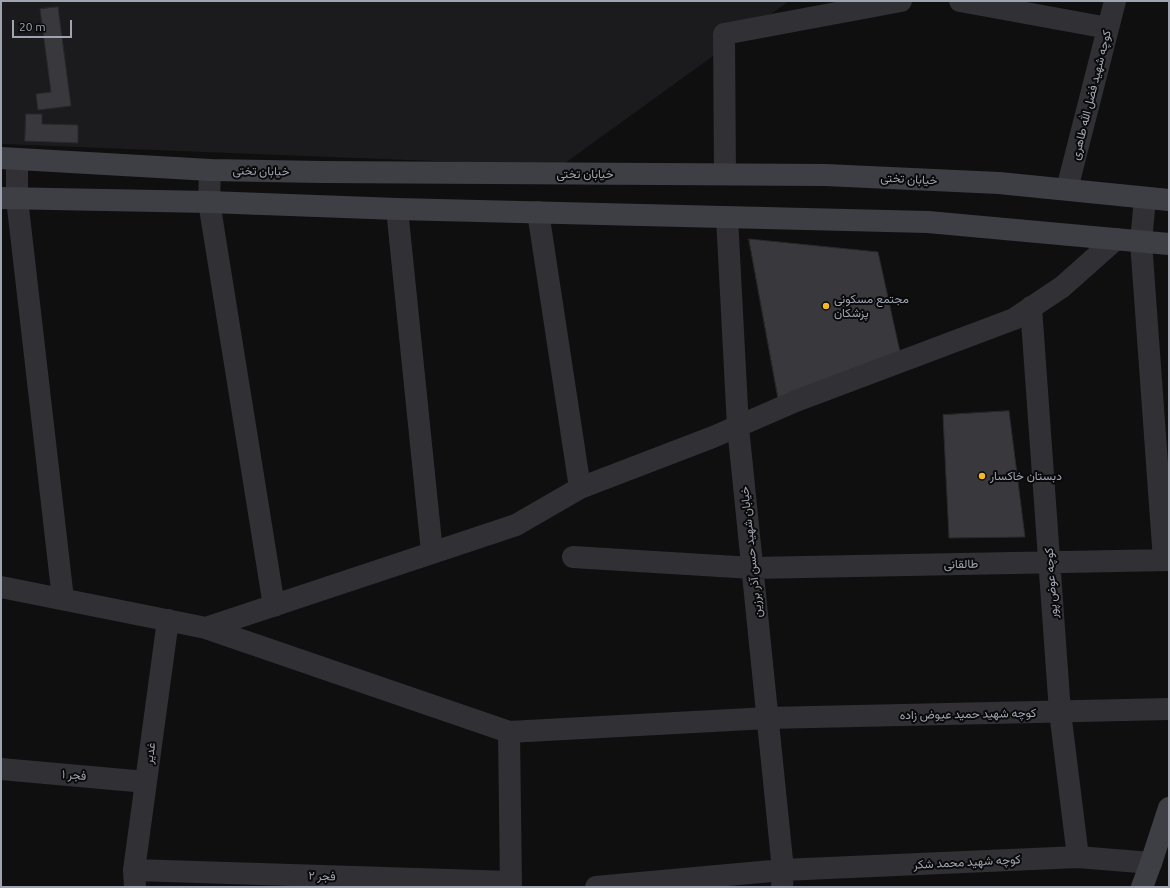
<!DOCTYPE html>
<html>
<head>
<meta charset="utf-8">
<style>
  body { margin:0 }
  #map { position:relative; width:1170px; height:888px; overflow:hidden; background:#0f0f10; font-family:Ubuntu,sans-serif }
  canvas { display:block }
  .frame { position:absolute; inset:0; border:2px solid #a0a4b1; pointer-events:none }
  .scale { position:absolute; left:12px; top:20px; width:60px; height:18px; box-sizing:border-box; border:2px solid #a0a4b1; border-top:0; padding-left:5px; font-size:12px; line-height:14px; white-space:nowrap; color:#a0a4b1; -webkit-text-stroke:3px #0a0a0b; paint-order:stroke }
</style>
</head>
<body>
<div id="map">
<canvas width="1170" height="888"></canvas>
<div class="frame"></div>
<div class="scale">20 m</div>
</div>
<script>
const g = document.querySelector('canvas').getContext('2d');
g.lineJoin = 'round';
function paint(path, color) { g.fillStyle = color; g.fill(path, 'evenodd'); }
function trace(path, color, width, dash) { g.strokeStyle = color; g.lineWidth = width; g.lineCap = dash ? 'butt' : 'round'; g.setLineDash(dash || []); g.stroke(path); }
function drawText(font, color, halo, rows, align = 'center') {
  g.font = font + ' Ubuntu,Vazirmatn,sans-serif'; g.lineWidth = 4; g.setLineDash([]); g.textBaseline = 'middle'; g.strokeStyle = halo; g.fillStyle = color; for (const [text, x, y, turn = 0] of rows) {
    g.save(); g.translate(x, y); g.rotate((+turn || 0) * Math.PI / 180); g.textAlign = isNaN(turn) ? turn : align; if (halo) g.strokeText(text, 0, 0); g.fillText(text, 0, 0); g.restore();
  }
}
const built = new Path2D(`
  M1 1H789L561 166 1 144Z`);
const building = new Path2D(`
  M58 7 71 106 38 110 36 94 51 92 40 9Z
  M26 114H42V124L78 125V143L25 141Z
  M749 239 878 252 902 361 780 408Z
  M1009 411 1025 537 949 538 943 415Z`);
const street = new Path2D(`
  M960 1 1108 28
  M17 159V199L63 599
  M210 170 209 202 274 606
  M725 174 724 34 901 1
  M1067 189 1115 1
  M1145 198 1141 242 1164 560
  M397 209 432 552
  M538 212 580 488
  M727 217 738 427 783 870 782 887
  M1031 307 1060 712 1078 857
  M573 557 752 568 1169 560
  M1 587 206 628 509 732 511 887
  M206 628 516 525 580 488 713 437 796 401 1014 319 1062 287 1116 239
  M509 732 768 718 1169 709
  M1 769 146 782
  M134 870 511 882
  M135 887 134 870 168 620
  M596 887 783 870 1078 857 1151 863`);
const secondary = new Path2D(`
  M1 158 210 170 322 172 825 175 999 183 1169 200
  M1 198 209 202 397 209 928 222 1169 244
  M1142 887 1151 863 1169 808`);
const markers = [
  [826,306,4,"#f3b824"],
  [982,476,4,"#f3b824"]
];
const streetNames = [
  ["کوچه شهید فضل الله طاهری",1091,95,-76],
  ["خیابان تختی",261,171,1],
  ["خیابان تختی",585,174],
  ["خیابان تختی",909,179,3],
  ["خیابان شهید حسن آذر برزین",751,552,-96],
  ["طالقانی",961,564,-1],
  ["کوچه عوض پور",1051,583,-94],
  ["کوچه شهید حمید عیوض زاده",968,714,-1],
  ["غدیر",150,753,-82],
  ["فجر ۱",74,775,5],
  ["کوچه شهید محمد شکر",967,862,-3],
  ["فجر ۲",322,876,2]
];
const poiNames = [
  ["مجتمع مسکونی",834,299],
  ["پزشکان",834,313],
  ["دبستان خاکسار",990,476]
];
paint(built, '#1b1b1d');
paint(building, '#39393d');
trace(building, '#29292c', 1);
trace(street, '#303035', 22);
trace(secondary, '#3e3f45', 22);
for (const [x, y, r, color] of markers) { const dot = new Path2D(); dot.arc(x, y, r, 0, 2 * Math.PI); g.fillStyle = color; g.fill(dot); trace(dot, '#0a0a0b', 1.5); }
drawText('12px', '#a0a4b1', '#0a0a0b', streetNames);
drawText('12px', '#a0a4b1', '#0a0a0b', poiNames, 'left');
</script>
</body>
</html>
